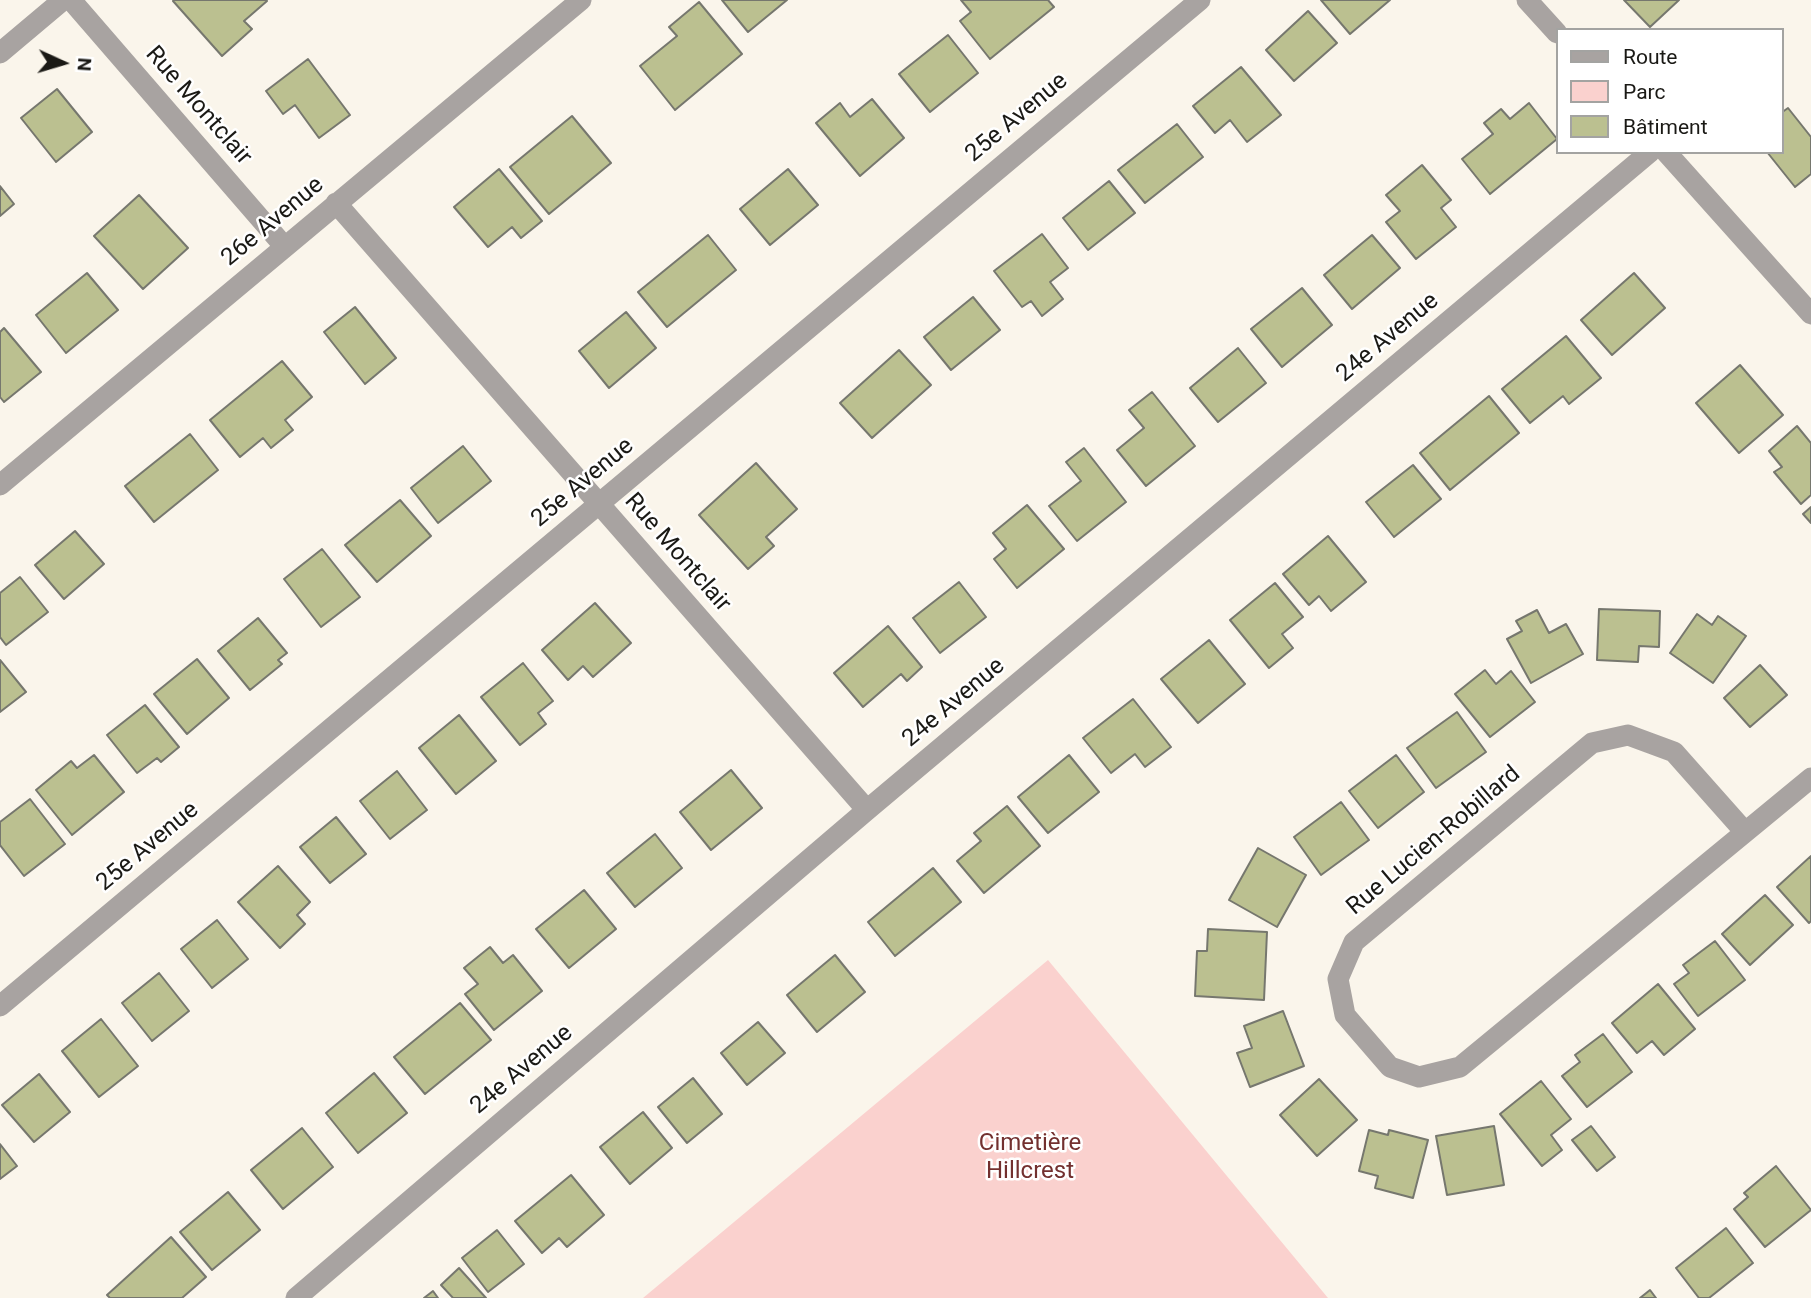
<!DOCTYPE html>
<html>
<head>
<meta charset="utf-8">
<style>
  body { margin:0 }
  #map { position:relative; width:1811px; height:1298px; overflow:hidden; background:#faf5eb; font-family:Roboto,sans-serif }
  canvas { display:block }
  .legend { position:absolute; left:1556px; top:28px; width:228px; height:126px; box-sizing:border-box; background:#fff; border:2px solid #a3a3a1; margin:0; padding:9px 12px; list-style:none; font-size:21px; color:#1a1915 }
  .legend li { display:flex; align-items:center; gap:14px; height:35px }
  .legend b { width:35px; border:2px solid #a3a3a1 }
  .north { position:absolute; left:28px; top:28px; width:70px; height:70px; -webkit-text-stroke:5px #fff; paint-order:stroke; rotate:94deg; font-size:19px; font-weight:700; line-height:28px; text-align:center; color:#1a1915 }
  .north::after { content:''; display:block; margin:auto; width:24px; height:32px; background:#1a1915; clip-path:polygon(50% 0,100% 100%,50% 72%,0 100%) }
</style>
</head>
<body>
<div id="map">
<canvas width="1811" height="1298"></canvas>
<ul class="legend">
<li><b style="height:9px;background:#a8a3a1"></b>Route</li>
<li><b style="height:19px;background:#fad1ce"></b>Parc</li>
<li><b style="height:19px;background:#bbc090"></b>Bâtiment</li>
</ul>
<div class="north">N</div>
</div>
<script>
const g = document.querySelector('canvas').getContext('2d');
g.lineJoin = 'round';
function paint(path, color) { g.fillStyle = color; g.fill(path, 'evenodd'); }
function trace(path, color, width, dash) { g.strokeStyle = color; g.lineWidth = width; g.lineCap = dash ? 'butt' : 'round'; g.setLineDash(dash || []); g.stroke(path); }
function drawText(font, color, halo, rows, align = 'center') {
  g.font = font + ' Roboto,sans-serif'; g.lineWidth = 5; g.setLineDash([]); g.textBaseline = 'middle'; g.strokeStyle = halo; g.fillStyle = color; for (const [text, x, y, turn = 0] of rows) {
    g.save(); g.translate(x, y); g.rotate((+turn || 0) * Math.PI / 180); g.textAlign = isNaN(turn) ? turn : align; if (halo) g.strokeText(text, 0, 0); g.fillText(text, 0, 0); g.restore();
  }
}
const green = new Path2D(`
  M1048 960 1328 1298H643Z`);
const building = new Path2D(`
  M175 0H266L267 1 244 21 252 29 222 56 173 1Z
  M722 0H787L748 32Z
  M961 0H1048L1054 7 990 59 960 21 971 12Z
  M1321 0H1390L1350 34Z
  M1624 0H1679L1650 27Z
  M699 2 742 54 675 110 640 66 677 36 669 27Z
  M1308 11 1337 43 1294 81 1266 50Z
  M948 35 978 73 930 112 899 74Z
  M308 59 350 115 319 138 295 105 283 114 266 91Z
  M1241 67 1281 115 1247 142 1230 120 1215 133 1193 106Z
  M57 89 92 132 56 162 21 118Z
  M872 99 904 138 860 176 816 123 840 103 850 117Z
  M1529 103 1557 139 1490 194 1462 159 1493 134 1484 123 1501 109 1510 119Z
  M1788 108 1811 137V174L1795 187 1767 152H1781V113Z
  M572 116 611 163 549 214 510 167Z
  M1177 124 1203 157 1145 203 1118 170Z
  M1422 165 1451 200 1441 208 1456 227 1416 259 1386 222 1400 211 1386 195Z
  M499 169 542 221 521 238 512 227 488 247 454 207Z
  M788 169 818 205 770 245 740 209Z
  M1109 181 1135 213 1088 250 1063 218Z
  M0 186 14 204 0 216Z
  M139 195 188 248 143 289 94 236Z
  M1042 234 1068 268 1050 282 1063 299 1042 316 1031 301 1022 307 994 271Z
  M708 235 736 270 667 327 638 292Z
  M1372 235 1400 268 1352 309 1324 275Z
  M87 273 118 310 66 353 36 315Z
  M1634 273 1665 308 1612 355 1581 320Z
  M1302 288 1332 325 1282 367 1251 329Z
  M973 297 1000 330 951 370 924 337Z
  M355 307 396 358 365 384 324 332Z
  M626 312 656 348 609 388 579 351Z
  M4 328 41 372 4 402 0 397V332Z
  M1566 336 1601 378 1569 404 1563 396 1530 423 1502 389Z
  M1238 348 1266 383 1218 422 1190 388Z
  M899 350 931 385 872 438 840 403Z
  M282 361 312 397 285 420 293 430 271 448 263 438 240 457 210 420Z
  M1740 365 1783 415 1739 453 1696 403Z
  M1152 392 1195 446 1146 486 1117 450 1144 428 1129 410Z
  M1489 396 1519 433 1450 490 1420 453Z
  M1797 426 1811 443V495L1801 504 1774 472 1782 467 1769 451Z
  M190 434 218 470 154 522 125 486Z
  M463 446 491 481 438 523 411 488Z
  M1084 448 1126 502 1077 541 1049 506 1081 481 1066 462Z
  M756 463 797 509 766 537 774 546 748 569 699 515Z
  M1413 465 1441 499 1394 537 1366 502Z
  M400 500 431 536 377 582 345 545Z
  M1027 505 1064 549 1017 588 994 559 1006 549 993 533Z
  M1811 507V523L1803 514Z
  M75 531 104 564 64 599 35 565Z
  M1328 536 1366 582 1331 611 1319 596 1309 605 1283 574Z
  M322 549 360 597 321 627 284 579Z
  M20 577 48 612 6 645 0 637V593Z
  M959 582 986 617 940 653 913 618Z
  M1275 583 1303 617 1282 634 1293 648 1269 668 1230 620Z
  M595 603 631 643 593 677 583 666 568 680 542 650Z
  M1599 609 1660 611 1659 647 1639 646 1638 662 1597 660Z
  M1537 610 1549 633 1566 624 1583 654 1531 683 1507 639 1522 631 1516 621Z
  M1697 614 1712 625 1718 616 1746 636 1713 683 1670 653Z
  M258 618 287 653 278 660 282 664 250 690 218 651Z
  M888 626 922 667 907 681 901 674 863 707 834 673Z
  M1209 640 1245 684 1198 723 1161 679Z
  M197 659 229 698 187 734 154 694Z
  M0 660 26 692 0 712Z
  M523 663 553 701 538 713 546 724 520 745 481 697Z
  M1760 665 1787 695 1750 727 1724 698Z
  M1485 670 1496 684 1511 671 1535 702 1490 737 1455 694Z
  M1133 699 1171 747 1145 767 1135 754 1111 773 1083 738Z
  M145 705 179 747 161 762 157 758 137 773 107 735Z
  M1457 712 1486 752 1436 788 1407 748Z
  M459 715 496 761 456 794 419 748Z
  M94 755 124 792 72 835 36 790 71 761 77 768Z
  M1069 755 1099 792 1048 833 1018 797Z
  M1396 755 1424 792 1378 828 1349 791Z
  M731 770 762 808 711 850 680 812Z
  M397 771 427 810 390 839 360 801Z
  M30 799 65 844 24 876 0 845V822Z
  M1341 802 1369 840 1321 875 1294 837Z
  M1007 806 1040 846 984 893 957 861 981 841 974 833Z
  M336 817 366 854 330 883 300 847Z
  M655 834 682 868 635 907 607 873Z
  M1258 848 1306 875 1277 927 1229 900Z
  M1811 856V921L1809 923 1777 887Z
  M278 866 310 902 297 915 305 924 280 948 238 902Z
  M933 868 961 902 895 956 868 922Z
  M584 890 616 929 569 968 536 929Z
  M1765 895 1793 925 1750 965 1722 934Z
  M217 920 248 959 212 988 181 949Z
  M1208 929 1267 932 1264 1000 1195 996 1197 951H1207Z
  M1715 941 1745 980 1698 1016 1674 984 1689 973 1683 965Z
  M490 947 503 963 513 955 542 991 494 1030 465 994 478 984 464 968Z
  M835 955 865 992 817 1032 787 995Z
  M159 973 189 1011 152 1041 122 1003Z
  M1658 984 1695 1029 1664 1055 1652 1041 1637 1053 1612 1023Z
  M460 1003 491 1040 425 1094 394 1057Z
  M1283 1011 1304 1066 1250 1087 1237 1053 1252 1048 1244 1026Z
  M101 1019 138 1066 99 1097 62 1051Z
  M758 1022 785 1053 747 1085 721 1053Z
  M1603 1034 1632 1072 1587 1107 1562 1076 1580 1062 1575 1055Z
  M374 1073 407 1113 358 1153 326 1113Z
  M39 1074 70 1112 34 1142 2 1105Z
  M693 1078 722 1114 687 1143 658 1107Z
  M1319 1079 1357 1120 1317 1156 1280 1115Z
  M1541 1081 1571 1119 1551 1135 1562 1150 1542 1166 1500 1114Z
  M643 1112 672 1148 630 1184 600 1147Z
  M1494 1126 1504 1185 1447 1195 1436 1136Z
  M1591 1126 1615 1157 1597 1171 1572 1140Z
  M302 1128 333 1167 283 1209 251 1170Z
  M1369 1130 1388 1135 1389 1130 1428 1140 1413 1198 1375 1188 1378 1176 1359 1171Z
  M0 1144 17 1166 0 1179Z
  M1776 1166 1811 1210 1765 1247 1734 1209 1748 1197 1744 1193Z
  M571 1175 604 1215 567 1247 559 1238 542 1253 515 1221Z
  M228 1192 260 1230 212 1270 180 1232Z
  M1726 1228 1753 1263 1709 1298H1699L1676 1268Z
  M497 1230 524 1264 488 1292 462 1258Z
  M171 1237 206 1277 182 1298H110L107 1295Z
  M459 1268 486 1298H453L441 1285Z
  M1650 1290 1656 1298H1640Z
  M433 1291 438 1298H424Z`);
const minor = new Path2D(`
  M71 0 284 246
  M1527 0 1557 33
  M0 53 63 0
  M1666 152 1811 314
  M336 203 867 810
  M0 485 581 0
  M1745 832 1674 752 1628 735 1592 743 1354 942 1338 979 1345 1015 1390 1067 1419 1077 1460 1067 1811 778
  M0 1006 1200 0
  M296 1298 867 810 1650 152`);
const streetNames = [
  ["Rue Montclair",198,106,49],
  ["25e Avenue",1017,118,-40],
  ["26e Avenue",273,222,-40],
  ["24e Avenue",1388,338,-40],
  ["25e Avenue",583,483,-40],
  ["Rue Montclair",677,553,49],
  ["24e Avenue",954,703,-40],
  ["Rue Lucien-Robillard",1434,841,-40],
  ["25e Avenue",148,847,-40],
  ["24e Avenue",522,1070,-40]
];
const parkNames = [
  ["Cimetière",1030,1144],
  ["Hillcrest",1030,1172]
];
paint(green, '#fad1ce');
paint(building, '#bbc090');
trace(building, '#76776e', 2);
trace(minor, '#a8a3a1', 21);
drawText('24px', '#1a1915', '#fff', streetNames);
drawText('24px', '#73302f', '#fff', parkNames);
</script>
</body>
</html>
